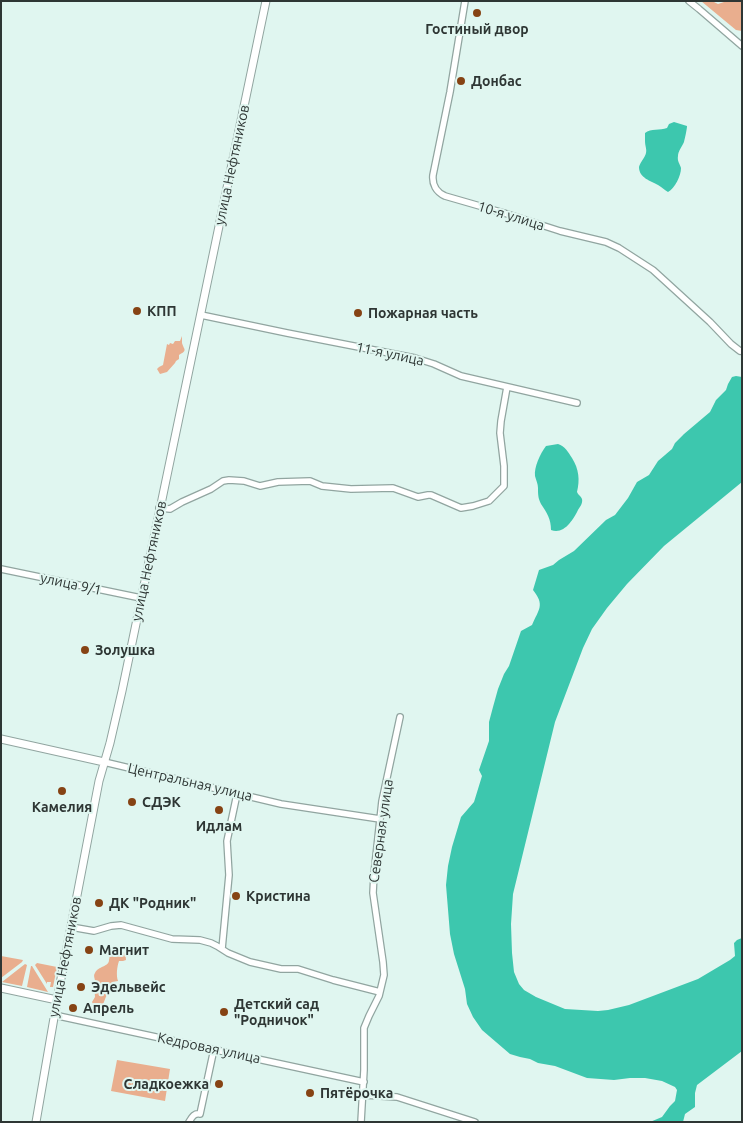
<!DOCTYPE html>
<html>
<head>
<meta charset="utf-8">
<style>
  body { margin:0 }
  #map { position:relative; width:743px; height:1123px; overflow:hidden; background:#e0f6f0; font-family:Ubuntu,sans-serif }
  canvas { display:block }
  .frame { position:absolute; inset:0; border:2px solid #2e3634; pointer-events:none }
</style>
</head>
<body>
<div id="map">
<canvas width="743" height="1123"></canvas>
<div class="frame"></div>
</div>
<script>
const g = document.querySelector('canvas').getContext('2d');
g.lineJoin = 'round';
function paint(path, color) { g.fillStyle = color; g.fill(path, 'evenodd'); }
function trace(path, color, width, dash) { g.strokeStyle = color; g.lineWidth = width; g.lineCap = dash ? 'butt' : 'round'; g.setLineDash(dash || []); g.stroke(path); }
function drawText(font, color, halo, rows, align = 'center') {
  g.font = font + ' Ubuntu,sans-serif'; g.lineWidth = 4; g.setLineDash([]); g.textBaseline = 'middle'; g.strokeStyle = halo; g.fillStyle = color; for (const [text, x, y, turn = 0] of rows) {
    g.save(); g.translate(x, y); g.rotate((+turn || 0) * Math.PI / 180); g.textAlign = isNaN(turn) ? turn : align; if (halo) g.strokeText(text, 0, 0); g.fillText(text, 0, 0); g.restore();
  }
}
const green = new Path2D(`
  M701 1H712L718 4 727 1H742V31L736 30Z
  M182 336C182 338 182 340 182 343 184 350 188 350 179 355V359L176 361 175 363 167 372 160 374 157 369 159 367 163 365 167 344 169 345 170 343 173 344 175 341H180Z
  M114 948C121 949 126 951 126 960L123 961H119C117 967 116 975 118 981L112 982 110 987 111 990C104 996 106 1001 101 1007L94 1006 92 1002 95 997C94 992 96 986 95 981 95 978 93 976 95 973 98 966 109 967 109 960 110 957 109 954 109 952Z
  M1 956 23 960 22 962 1 978Z
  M37 963 57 967 53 987H50L51 982H47V984L35 965Z
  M25 964 27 965 22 986 2 982Z
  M31 966H32L48 992 27 987Z
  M117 1060 170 1069 165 1101 111 1091Z`);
const water = new Path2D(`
  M674 122 687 126C687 129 685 138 684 142 682 147 678 151 678 156 677 161 680 164 681 168 681 176 675 188 668 192 664 190 662 187 658 185 651 181 639 178 639 167 640 162 645 158 646 153 647 149 645 146 645 141 645 141 645 134 645 133 651 128 660 131 667 128L669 124Z
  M736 376 742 377V482L664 546 627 584 607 608 592 629 583 648 555 722 513 894 511 924 512 953 514 972 519 984 524 990 536 997 565 1009 598 1011 608 1010 629 1005 698 979 730 960 735 956 734 943 737 940 742 938V1051L697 1085 695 1093V1107L685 1114 683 1122H650L662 1117 670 1106 675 1101 677 1090 675 1087 662 1081 645 1078H630L614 1080 587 1078 555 1066 538 1063 530 1059 520 1057 510 1054 482 1030 473 1017 467 1004 465 989 454 954 450 934 446 885 448 866 452 847 461 817 474 802 482 776 479 770 489 741V722L493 707 498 689 504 674 509 666 521 631 532 625C539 609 545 605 533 590L539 570 553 565 559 560 574 551 606 520 615 515 628 498 637 482 649 475 658 461 672 449 675 443 684 434 710 412 716 400 726 390 728 384 732 377Z
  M558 444C565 446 568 452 572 458 579 469 580 480 577 492 578 495 581 496 582 499 583 503 580 507 578 510 573 520 564 535 551 530 551 519 547 513 541 504 538 498 538 494 538 488 538 484 536 480 535 476 534 467 540 454 546 446Z`);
const minor = new Path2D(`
  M465 1 450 92 433 175C432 184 436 192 445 196L504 213 560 231 606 242 619 248 653 270 710 322 731 344 740 351
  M689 1 699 9 742 46
  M201 315 287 333 415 358 434 364 461 376 577 403
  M159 508 170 509 182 502 211 489 223 481 229 480 244 481 260 486 278 482 310 481 322 486 351 489 393 488 418 497 428 495H431L461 508 473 506 489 501 504 486V466L500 433 501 421 507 387
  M1 569 141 598
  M104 762 281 804 380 819
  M71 927 94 931 111 926 121 925 172 939 200 940 211 943 217 946 228 953 250 962 281 969H298L333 980 380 992
  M222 949 229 875 227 841 237 794
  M54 1015 364 1082
  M363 1095 397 1097 475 1122
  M189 1122C192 1117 194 1113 200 1114L214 1049
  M361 1122 364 1070V1028L369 1016 379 996 384 975 383 962 373 893 374 874 382 801 400 717`);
const tertiary = new Path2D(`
  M1 739 104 762
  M1 988 57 1000
  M36 1122 59 989 99 781 110 743 122 691 266 1`);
const markers = [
  [477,13,5,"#864314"],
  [461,81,5,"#864314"],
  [137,311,5,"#864314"],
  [358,313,5,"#864314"],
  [85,650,5,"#864314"],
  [62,791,5,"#864314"],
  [132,802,5,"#864314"],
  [219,810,5,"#864314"],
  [236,896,5,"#864314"],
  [99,903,5,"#864314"],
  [89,950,5,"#864314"],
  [81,987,5,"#864314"],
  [73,1008,5,"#864314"],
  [224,1012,5,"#864314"],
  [219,1084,5,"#864314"],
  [310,1093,5,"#864314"]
];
const poiNames = [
  ["Гостиный двор",477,29,"center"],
  ["Донбас",471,81],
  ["КПП",147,311],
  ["Пожарная часть",368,313],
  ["Золушка",95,650],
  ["СДЭК",142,802],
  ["Камелия",62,807,"center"],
  ["Идлам",219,826,"center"],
  ["Кристина",246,896],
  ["ДК \"Родник\"",109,903],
  ["Магнит",99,950],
  ["Эдельвейс",91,987],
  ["Детский сад",234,1004],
  ["\"Родничок\"",234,1020],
  ["Апрель",83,1008],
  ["Сладкоежка",209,1084,"right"],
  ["Пятёрочка",320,1093]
];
const streetNames = [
  ["улица Нефтяников",232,165,-78],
  ["10-я улица",511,216,17],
  ["11-я улица",390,354,12],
  ["улица Нефтяников",149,561,-78],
  ["улица 9/1",71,584,12],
  ["Центральная улица",190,782,13],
  ["Северная улица",381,831,-82],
  ["улица Нефтяников",65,957,-79],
  ["Кедровая улица",209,1048,12]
];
paint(green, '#e9ae8e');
paint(water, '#3dc7ae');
trace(minor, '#91a5a0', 8);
trace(tertiary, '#91a5a0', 9);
trace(minor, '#fff', 5.5);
trace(tertiary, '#fff', 7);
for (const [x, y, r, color] of markers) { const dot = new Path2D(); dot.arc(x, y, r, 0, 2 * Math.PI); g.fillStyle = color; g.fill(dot); trace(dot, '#e0f6f0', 2); }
drawText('bold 14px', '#2e3634', '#e0f6f0', poiNames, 'left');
drawText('14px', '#2e3634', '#e0f6f0', streetNames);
</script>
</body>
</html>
